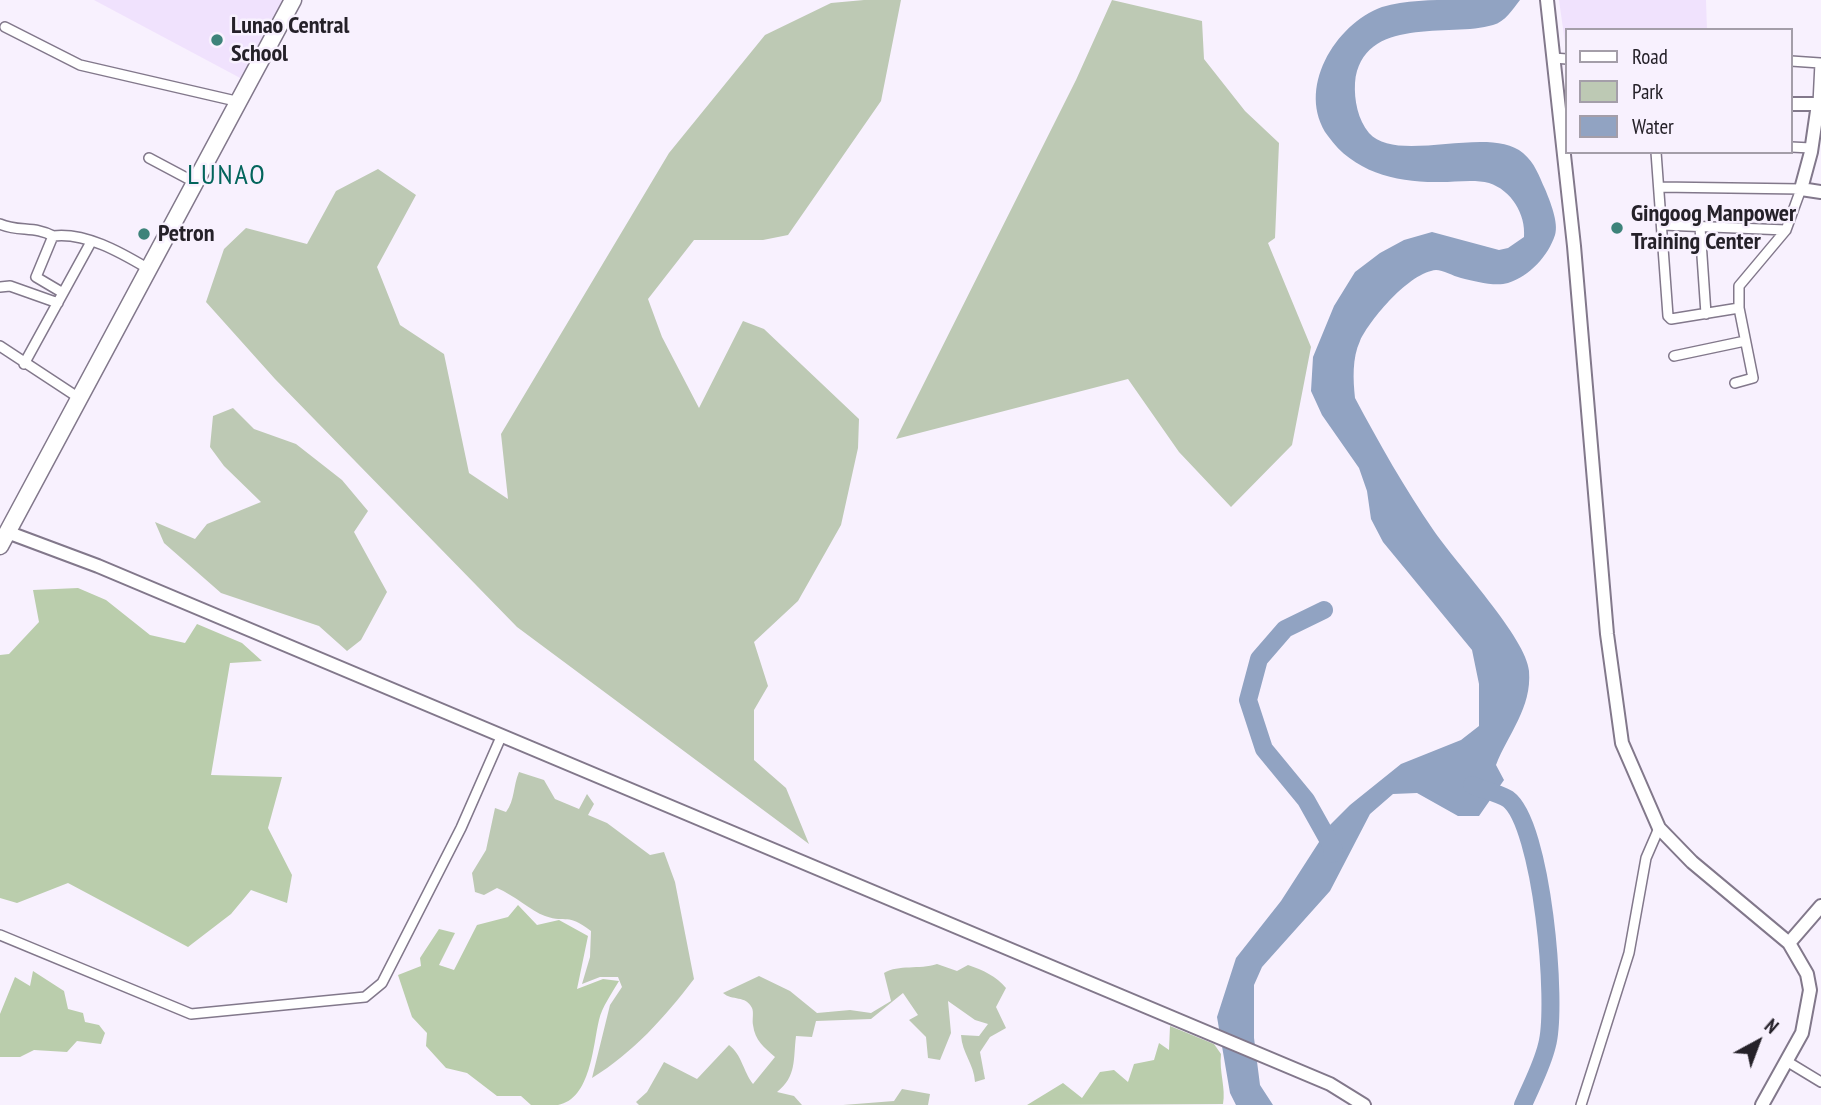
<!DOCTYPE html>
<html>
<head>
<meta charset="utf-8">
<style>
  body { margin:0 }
  #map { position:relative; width:1821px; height:1105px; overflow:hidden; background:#f8f1fe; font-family:"PT Sans Narrow",sans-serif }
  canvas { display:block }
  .legend { position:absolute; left:1565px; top:28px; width:228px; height:126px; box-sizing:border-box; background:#f8f1fe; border:2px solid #a49ea9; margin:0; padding:9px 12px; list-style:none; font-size:21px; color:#252129 }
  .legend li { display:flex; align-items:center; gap:14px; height:35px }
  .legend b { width:35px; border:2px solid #a49ea9 }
  .north { position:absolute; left:1723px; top:1007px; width:70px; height:70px; -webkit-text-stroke:5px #f8f1fe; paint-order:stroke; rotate:41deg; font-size:19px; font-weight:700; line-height:28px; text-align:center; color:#252129 }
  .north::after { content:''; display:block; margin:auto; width:24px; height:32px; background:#252129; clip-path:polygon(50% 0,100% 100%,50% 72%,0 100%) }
</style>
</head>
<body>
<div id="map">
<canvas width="1821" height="1105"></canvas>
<ul class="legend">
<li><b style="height:9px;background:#fff"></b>Road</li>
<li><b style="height:19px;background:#bdc9b4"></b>Park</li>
<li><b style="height:19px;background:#91a3c2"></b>Water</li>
</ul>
<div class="north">N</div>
</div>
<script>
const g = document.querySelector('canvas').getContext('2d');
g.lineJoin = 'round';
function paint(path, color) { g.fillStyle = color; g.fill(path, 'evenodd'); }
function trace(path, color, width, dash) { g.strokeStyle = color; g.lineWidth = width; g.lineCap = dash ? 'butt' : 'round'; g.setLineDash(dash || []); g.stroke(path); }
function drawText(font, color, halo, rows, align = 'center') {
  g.font = font + ' "PT Sans Narrow",sans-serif'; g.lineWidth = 5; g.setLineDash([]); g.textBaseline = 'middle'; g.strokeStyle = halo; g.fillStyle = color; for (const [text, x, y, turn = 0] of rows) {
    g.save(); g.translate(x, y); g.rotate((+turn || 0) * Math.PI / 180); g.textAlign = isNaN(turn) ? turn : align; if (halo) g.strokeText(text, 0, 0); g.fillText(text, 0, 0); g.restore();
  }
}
const built = new Path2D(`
  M94 0H283L244 80Z
  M1559 0H1706L1707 30H1567L1566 50Z`);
const green = new Path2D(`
  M864 0H901L881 101 788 235 763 240H694L648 299 662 337 699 408 743 321 764 329 859 419 858 448 841 525 798 601 754 642 768 686 754 710V760L786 788 809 844 517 627 275 379 206 302 224 249 246 228 307 244 336 191 378 169 416 195 377 267 400 325 444 354 469 473 508 499 501 434 669 153 765 35 831 3Z
  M1112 0 1202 21 1204 59 1245 111 1279 143 1275 238 1268 243 1311 347 1292 445 1231 507 1179 452 1128 379 896 439 1076 80Z
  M233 408 254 429 296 444 342 480 368 511 354 532 387 592 361 640 347 651 319 626 221 593 164 543 155 522 195 539 207 524 261 502 224 466 210 447 213 416Z
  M519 772 544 780 555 799 579 809 587 794 594 804 588 815 607 823 650 855 664 852 675 882 694 979C664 1018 634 1052 592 1078L610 1005 622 987 618 977H600L582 984 590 957 591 931C566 912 568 924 545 916 531 911 514 895 497 888L484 895 475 892 472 873 486 850 495 808 506 812C515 800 513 786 519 772Z
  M937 964 957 971 968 965C983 970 996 976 1006 988L996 1007 1006 1028 990 1037 980 1052 985 1079 975 1082C974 1064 962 1053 961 1035L979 1036 988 1024 975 1020 948 1001 951 1033 940 1060 928 1058 926 1037 909 1020 918 1015 903 993 871 1019 816 1021 812 1037 796 1036C793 1060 797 1076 777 1092L794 1096 802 1105H639L636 1102 647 1092 664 1062 697 1079 729 1045C742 1055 743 1071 753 1084L775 1057C764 1047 755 1041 753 1025 752 1020 754 1012 752 1008 746 995 732 1001 723 993L759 976 790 991 817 1013 850 1010 871 1013 891 1001 884 973C899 964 919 970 937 964Z
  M902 1089 930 1094 928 1105H843L894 1101Z`);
const forest = new Path2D(`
  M78 588 106 600 150 635 185 643 197 624 242 643 262 661 230 663 211 775 282 777 268 828 292 875 287 903 251 890 231 914 188 947 68 883 17 903 0 898V655L9 654 39 622 33 590Z
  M518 905 537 925 559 920 588 936 577 989 603 979 619 981C612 993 602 1007 599 1020 593 1045 591 1099 558 1105 550 1105 539 1105 531 1105L521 1096H497L467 1073 446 1068 426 1046 427 1033 412 1017 398 975 421 966 420 958 439 929 455 933 439 965 454 970 477 925 508 917Z
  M33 971 64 991 68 1009 83 1013 85 1022 99 1025 105 1033 101 1044 77 1041 67 1052 34 1050 20 1057H0V1014L15 977 30 986Z
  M1170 1026 1214 1044 1221 1054C1219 1072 1226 1088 1223 1104L1027 1105 1063 1083 1082 1098 1100 1072 1114 1070 1128 1082 1134 1064 1154 1060 1159 1043 1169 1050Z`);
const water = new Path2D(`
  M1456 0H1520C1513 9 1505 22 1493 25 1450 38 1362 14 1355 83 1354 100 1358 120 1369 133 1397 165 1489 124 1523 153 1535 163 1539 176 1545 189 1550 201 1559 223 1555 235 1548 256 1530 276 1508 283 1495 287 1474 281 1461 278 1453 276 1443 270 1436 270 1410 272 1370 319 1360 341 1352 358 1353 380 1355 398 1379 443 1405 489 1434 531 1455 562 1527 639 1529 671 1532 708 1508 734 1496 765L1504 780 1479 816H1458L1417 793 1393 794 1370 814 1330 891 1262 967 1254 985V1038L1260 1085 1273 1105H1236L1230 1093 1217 1017 1236 958 1281 901 1330 825 1350 805 1401 764 1461 740 1479 726V684L1472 650 1383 542 1371 519 1367 491 1359 468 1322 415 1311 391 1313 357 1334 306 1355 272 1380 253 1404 240 1432 232 1499 250 1508 248 1524 237C1526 214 1511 190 1489 183 1475 179 1455 182 1441 182 1398 183 1354 173 1328 136 1295 90 1335 24 1382 7 1405 0 1432 0 1456 0Z`);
const river = new Path2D(`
  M1324 610 1285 629 1259 659 1248 700 1264 749 1306 800 1334 850 1332 854
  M1472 785C1483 790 1498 793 1508 799 1542 824 1558 1004 1547 1045 1542 1066 1531 1086 1523 1105`);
const street = new Path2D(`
  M5 27 80 65 240 102
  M1553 58 1567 59
  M1791 61 1820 63 1818 104H1821
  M1791 147 1811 148
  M1656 152C1660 207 1664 261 1668 316L1671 319 1739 308V286L1786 230 1801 189 1659 187
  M149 158 196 183
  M0 224C17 232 36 226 53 236
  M1662 225 1786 230
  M1700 227 1706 314
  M0 287 10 286 58 303
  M63 293 36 277 53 236C85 232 120 252 147 268
  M0 346 79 398
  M1674 356 1745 341
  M24 364 91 242
  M1735 383 1753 378 1739 308
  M0 935 191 1014 365 997 382 983 461 828 501 737
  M1788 1062 1821 1082
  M1581 1105 1629 953 1646 858 1659 828`);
const secondary = new Path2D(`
  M1547 0 1574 246 1607 634 1622 743 1659 828 1692 862 1789 943 1807 974 1810 990 1802 1033 1762 1105
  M1791 104H1818L1811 152 1801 189 1821 192
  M7 532 98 566 1330 1084 1364 1105
  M1789 943 1821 906`);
const highway = new Path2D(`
  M0 546 293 0`);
const markers = [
  [217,40,7,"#3d837a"],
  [1617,228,7,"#3d837a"],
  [144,234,7,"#3d837a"]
];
const poiNames = [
  ["Lunao Central",231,26],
  ["School",231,54],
  ["Gingoog Manpower",1631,214],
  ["Training Center",1631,242],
  ["Petron",158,234]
];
const quarterNames = [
  ["LUNAO",227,176]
];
paint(built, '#f0e2fd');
paint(green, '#bdc9b4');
paint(forest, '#bacdac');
paint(water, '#91a3c2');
trace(river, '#91a3c2', 18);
trace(street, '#82788b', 12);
trace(secondary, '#82788b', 16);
trace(highway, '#82788b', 19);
trace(street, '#fff', 9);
trace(secondary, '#fff', 12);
trace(highway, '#fff', 16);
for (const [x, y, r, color] of markers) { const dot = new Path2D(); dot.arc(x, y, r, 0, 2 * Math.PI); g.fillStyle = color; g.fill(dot); trace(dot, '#f8f1fe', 2.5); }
drawText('bold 24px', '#252129', '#f8f1fe', poiNames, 'left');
g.letterSpacing = '2px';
drawText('28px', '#03655c', '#f8f1fe', quarterNames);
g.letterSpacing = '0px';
</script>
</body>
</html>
